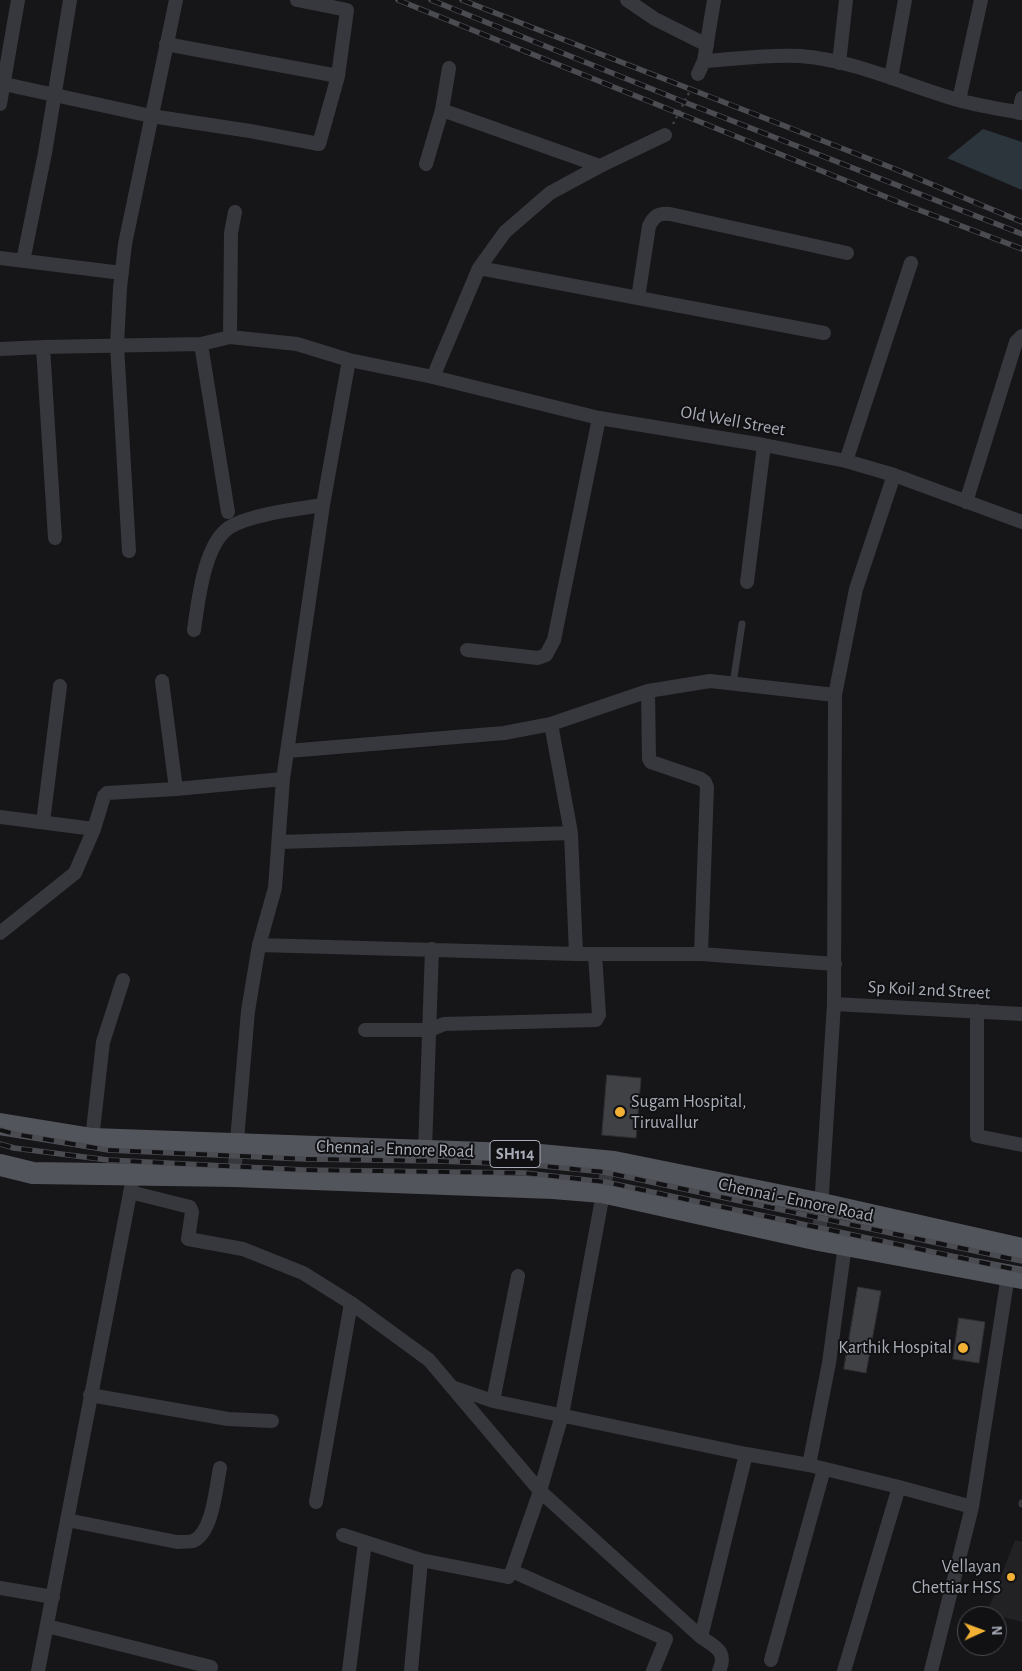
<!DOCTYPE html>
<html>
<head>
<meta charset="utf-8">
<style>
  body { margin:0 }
  #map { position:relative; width:1022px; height:1671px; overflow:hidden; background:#161618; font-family:"Alegreya Sans",sans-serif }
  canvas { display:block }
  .north { position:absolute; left:957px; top:1606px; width:50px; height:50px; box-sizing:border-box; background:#111113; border:1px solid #4d4f55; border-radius:50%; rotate:88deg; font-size:14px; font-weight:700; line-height:20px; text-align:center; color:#a8adb8 }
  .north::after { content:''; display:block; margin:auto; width:18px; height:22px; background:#f2b134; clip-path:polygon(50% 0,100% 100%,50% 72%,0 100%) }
</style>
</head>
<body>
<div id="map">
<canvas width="1022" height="1671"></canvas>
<div class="north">N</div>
</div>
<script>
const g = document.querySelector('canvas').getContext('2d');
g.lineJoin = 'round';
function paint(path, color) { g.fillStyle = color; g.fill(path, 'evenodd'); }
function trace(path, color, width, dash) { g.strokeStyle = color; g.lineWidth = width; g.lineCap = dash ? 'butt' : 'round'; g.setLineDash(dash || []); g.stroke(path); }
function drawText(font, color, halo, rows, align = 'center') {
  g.font = font + ' "Alegreya Sans",sans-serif'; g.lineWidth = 4; g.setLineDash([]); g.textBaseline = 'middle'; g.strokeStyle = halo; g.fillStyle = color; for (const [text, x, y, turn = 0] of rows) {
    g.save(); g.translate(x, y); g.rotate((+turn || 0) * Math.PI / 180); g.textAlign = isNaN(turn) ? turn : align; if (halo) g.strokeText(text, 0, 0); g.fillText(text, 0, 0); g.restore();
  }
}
const built = new Path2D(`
  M1015 1540 1022 1542V1622L987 1613Z`);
const water = new Path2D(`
  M983 129 1022 142V190L947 158Z`);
const building = new Path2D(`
  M607 1075 641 1078 636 1138 602 1135Z
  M858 1287 881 1291 866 1373 844 1369Z
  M959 1318 985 1322 979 1363 953 1359Z`);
const path = new Path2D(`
  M673 124 692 87`);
const service = new Path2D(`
  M733 684 742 624
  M1022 1504V1503`);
const minor = new Path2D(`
  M627 0 655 19 707 45
  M166 44 338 76
  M704 61C736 59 768 54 800 56 854 60 906 85 958 100 979 106 1001 109 1022 113
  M839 63 846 0
  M698 74 704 61 714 0
  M891 78 905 0
  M0 83 151 116 250 131 319 144 338 76 347 10 297 0
  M959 100 981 0
  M0 104 18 0
  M442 110 600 166
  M1019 113 1022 98
  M426 164 442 110 449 68
  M0 258 122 273
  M23 261 45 153 70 0
  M479 268 824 333
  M638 298 649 226C654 216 658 213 670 214L847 253
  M230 337 231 233 235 212
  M201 344 228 512
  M43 347 55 538
  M0 349 43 347 201 344 230 337 297 344 349 360 433 377 599 418 764 445 846 461 894 475 1022 522
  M433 377 479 268 505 232 550 193 600 166 665 135
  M846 461 911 263
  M966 502 1016 342 1022 336
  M129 551 117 345 120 288 125 244 176 0
  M747 582 764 445
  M194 630C198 602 204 543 230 527 251 514 298 509 323 505
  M467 650 538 658 546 655 554 640 599 418
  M162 681 176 789
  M648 691 649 759 651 762 701 779 705 782 707 787 701 954
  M551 724 571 833 576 954
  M288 751 504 733 551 724 648 691 710 681 835 695
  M0 817 94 829
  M43 822 60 686
  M279 842 571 833
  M0 933 75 873 94 829 104 796 107 793 176 789 283 779
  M259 945 576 954H701L835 964
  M834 1004 1022 1014
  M977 1011V1136L1022 1145
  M365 1030H430L444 1024 596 1020 599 1015 595 954
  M92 1139 103 1042 123 980
  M425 1150 432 949
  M234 1176 248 1011 259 945 275 888 283 779 323 505 349 360
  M130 1192 190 1207 192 1212 188 1239 243 1249 303 1273 351 1303 429 1360 540 1491 701 1637C715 1647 728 1651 719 1671
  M819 1240 834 1004 835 695 856 589 894 475
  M452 1387 493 1401 746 1454 809 1465 899 1487 972 1507
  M90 1395 228 1419 272 1421
  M493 1401 518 1276
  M809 1465 829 1363 845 1245
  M316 1502 351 1303
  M67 1520 177 1542C181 1542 188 1542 193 1541 213 1533 216 1486 220 1468
  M343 1535 421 1560
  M512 1571 666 1639 653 1671
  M0 1588 53 1597
  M47 1626 211 1667
  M701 1637 746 1454
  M771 1660 824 1469
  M38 1671 132 1183
  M349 1671 365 1542
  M411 1671 421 1560 508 1577 512 1571 540 1491 562 1415 609 1161
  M844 1671 899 1487
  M931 1671 972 1507 1008 1275`);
const primary = new Path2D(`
  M0 1124 92 1139 540 1155 614 1162 822 1204 1022 1249
  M0 1165 33 1173 234 1176 553 1188 602 1192 819 1240 1022 1278`);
const rail = new Path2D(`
  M398 0 906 205 1022 249
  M431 0 684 102 1022 234
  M462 0 895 169 1022 222
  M0 1130 15 1134 108 1150 304 1159 436 1161 524 1164 604 1172 1022 1261
  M0 1144 14 1148 108 1160 303 1170 525 1173 605 1182 1022 1271`);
const markers = [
  [620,1112,6,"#f2b134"],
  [963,1348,6,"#f2b134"],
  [1011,1577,5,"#f2b134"]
];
const shields = [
  [515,1154,50]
];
const shieldNames = [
  ["SH114",515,1154]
];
const streetNames = [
  ["Old Well Street",733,421,10],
  ["Sp Koil 2nd Street",929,990,3],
  ["Chennai - Ennore Road",395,1149,2],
  ["Chennai - Ennore Road",796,1200,12]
];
const poiNames = [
  ["Sugam Hospital,",631,1102,"left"],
  ["Tiruvallur",631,1123,"left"],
  ["Karthik Hospital",952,1348],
  ["Vellayan",1001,1567],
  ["Chettiar HSS",1001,1588]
];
paint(built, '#222225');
paint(water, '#2c353c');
paint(building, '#404145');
trace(building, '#303034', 1);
trace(path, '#3d3f44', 2.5, [2.5, 4]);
trace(service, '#37383d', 7);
trace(minor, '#37383d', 14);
trace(primary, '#53555c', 22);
trace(rail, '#4a4c52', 5.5);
trace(rail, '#111113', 4, [11]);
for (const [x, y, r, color] of markers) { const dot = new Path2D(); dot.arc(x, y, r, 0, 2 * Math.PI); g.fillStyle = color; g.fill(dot); trace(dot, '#111113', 2); }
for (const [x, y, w] of shields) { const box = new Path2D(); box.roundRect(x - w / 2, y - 13.5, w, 27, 4); g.fillStyle = '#111113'; g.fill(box); trace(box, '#a8adb8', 1); }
drawText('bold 16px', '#a8adb8', null, shieldNames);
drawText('18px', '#a8adb8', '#111113', streetNames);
drawText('18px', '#a8adb8', '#111113', poiNames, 'right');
</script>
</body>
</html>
